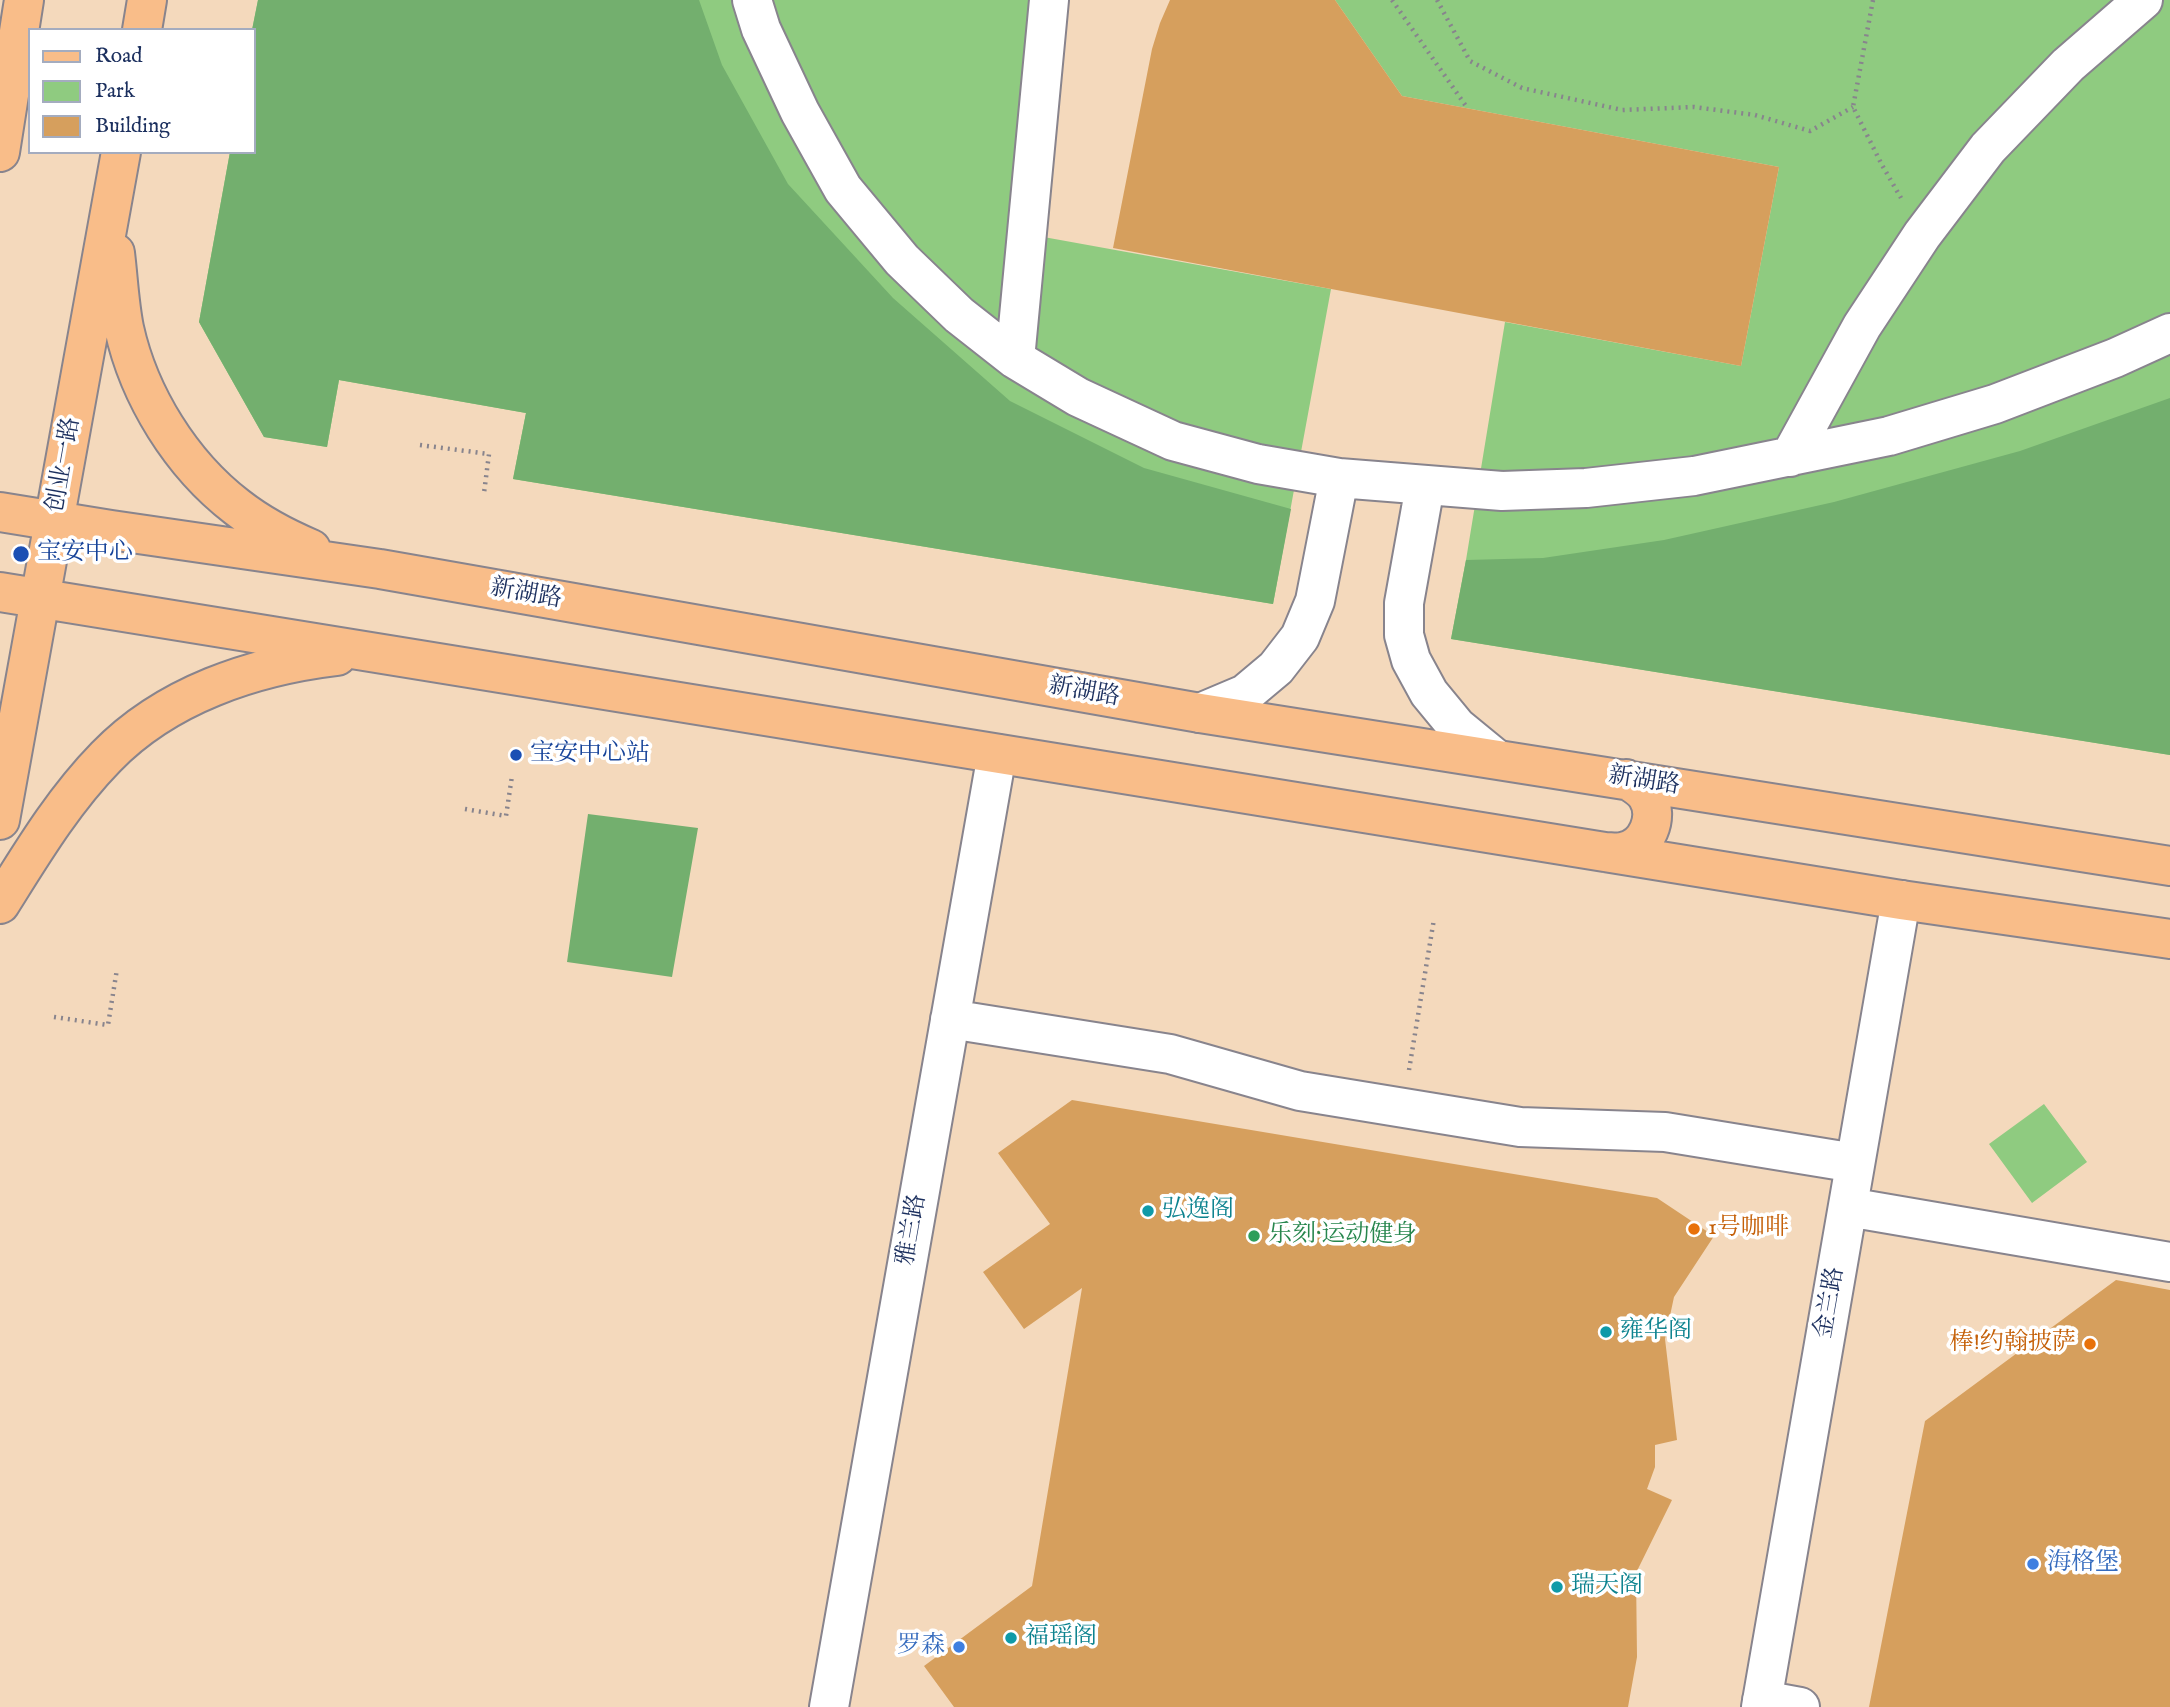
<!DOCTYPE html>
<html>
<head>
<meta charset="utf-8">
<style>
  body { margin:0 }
  #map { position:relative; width:2170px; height:1707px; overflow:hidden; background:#f4d9bc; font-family:"IM FELL English",serif }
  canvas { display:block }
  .legend { position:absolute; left:28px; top:28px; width:228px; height:126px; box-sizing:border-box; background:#fff; border:2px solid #a4acbf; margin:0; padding:9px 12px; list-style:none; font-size:21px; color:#1b2f5e }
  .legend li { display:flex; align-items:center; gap:14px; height:35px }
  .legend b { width:35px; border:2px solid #a4acbf }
</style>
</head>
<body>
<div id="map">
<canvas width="2170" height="1707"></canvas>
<ul class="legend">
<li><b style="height:9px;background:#f9bd89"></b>Road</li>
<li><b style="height:19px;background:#8fcb80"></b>Park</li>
<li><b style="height:19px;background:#d69f5d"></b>Building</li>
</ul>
</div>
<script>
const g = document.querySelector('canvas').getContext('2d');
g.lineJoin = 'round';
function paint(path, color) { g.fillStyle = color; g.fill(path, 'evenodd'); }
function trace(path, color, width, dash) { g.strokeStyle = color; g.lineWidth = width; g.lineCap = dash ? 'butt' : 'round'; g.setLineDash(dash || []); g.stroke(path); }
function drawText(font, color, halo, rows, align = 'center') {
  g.font = font + ' "IM FELL English","Noto Serif SC",serif'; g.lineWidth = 7; g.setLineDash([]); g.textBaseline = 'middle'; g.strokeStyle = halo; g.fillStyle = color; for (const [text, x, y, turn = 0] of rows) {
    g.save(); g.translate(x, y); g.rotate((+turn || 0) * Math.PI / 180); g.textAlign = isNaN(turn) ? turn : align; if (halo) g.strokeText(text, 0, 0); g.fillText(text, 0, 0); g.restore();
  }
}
const green = new Path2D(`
  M258 0H1049L1027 234 1331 289 1273 604 513 479 526 413 339 380 327 447 264 437 199 322 230 152H254V30H252Z
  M1335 0H2170V755L1451 639 1466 560 1505 322 1741 366 1779 167 1402 96Z
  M2044 1104 2087 1162 2032 1203 1989 1144Z`);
const forest = new Path2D(`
  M258 0H699L722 65 788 184 893 298 1010 401 1144 468 1291 509 1273 604 513 479 526 413 339 380 327 447 264 437 199 322 230 152H254V30H252Z
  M2170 398V755L1451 639 1466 560 1543 558 1664 540 1834 502 2020 451Z
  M588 814 698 828 672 977 567 962Z`);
const building = new Path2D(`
  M1170 0H1335L1402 96 1779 167 1741 366 1113 248 1152 49 1160 23Z
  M1072 1100 1657 1198 1714 1236 1674 1297 1665 1339 1677 1440 1655 1445V1467L1647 1489 1672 1500 1636 1573 1637 1657 1628 1707H954L924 1666 1032 1586 1082 1288 1024 1329 983 1272 1050 1224 998 1153Z
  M2116 1280 2170 1290V1707H1869L1925 1421Z`);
const path = new Path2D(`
  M1392 0 1468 109
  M1437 0 1470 61 1522 88 1622 110 1694 107 1755 115 1810 131 1853 107
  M1873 0 1853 107 1882 165 1901 198
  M420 445 489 454 484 493
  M465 809 506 816 512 776
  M54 1017 108 1025 117 969
  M1409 1070 1434 919`);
const minor = new Path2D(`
  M752 0 761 29 800 112 843 189 902 260 959 315 1015 359 1078 397 1173 441 1258 464 1339 478 1502 491 1586 488 1694 476 1889 436 1995 404 2115 358 2170 333
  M1015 359 1049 0
  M1790 457 1862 326 1922 235 1988 148 2068 65 2143 0
  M1425 486 1404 603V635L1411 660 1429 693 1457 727 1496 759
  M1200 713 1245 694 1276 668 1300 637 1315 601 1339 478
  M950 1019 1170 1054 1300 1091 1520 1127 1665 1132 1855 1163
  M1848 1207 2170 1262
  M1762 1700 1800 1707
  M829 1707 997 754
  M1761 1707 1901 900`);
const major = new Path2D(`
  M142 30 147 0
  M0 152 24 0
  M115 253C118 277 119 303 124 328 139 396 181 464 237 507 260 525 285 538 311 549
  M0 512 111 530 380 569 1200 713 2170 866
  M0 592 1901 900 2170 939
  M0 820 121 152
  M1605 852C1610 852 1617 853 1622 852 1647 848 1660 817 1647 796 1642 788 1634 784 1626 779
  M0 904C32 853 63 801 106 757 166 695 253 666 337 656`);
const markers = [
  [21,554,9,"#1a4fb4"],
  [516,755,7,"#1a4fb4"],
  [1148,1211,7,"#0f9aa8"],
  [1694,1229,7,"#e8710a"],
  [1254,1236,7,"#2e9e5b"],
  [1606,1332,7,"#0f9aa8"],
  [2090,1344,7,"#e8710a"],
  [2033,1564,7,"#3f7fe0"],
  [1557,1587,7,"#0f9aa8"],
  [1011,1638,7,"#0f9aa8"],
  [959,1647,7,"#3f7fe0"]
];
const streetNames = [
  ["创业一路",65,465,-80],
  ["新湖路",526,595,10],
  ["新湖路",1084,693,10],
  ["新湖路",1644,782,9],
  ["雅兰路",913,1230,-80],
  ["金兰路",1831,1303,-80]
];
const transitNames = [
  ["宝安中心",37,554],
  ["宝安中心站",530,755]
];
const cultureNames = [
  ["弘逸阁",1162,1211],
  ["雍华阁",1620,1332],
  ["瑞天阁",1571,1587],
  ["福瑶阁",1025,1638]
];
const foodNames = [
  ["1号咖啡",1708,1229],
  ["棒!约翰披萨",2076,1344,"right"]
];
const leisureNames = [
  ["乐刻·运动健身",1268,1236]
];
const shopNames = [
  ["海格堡",2047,1564],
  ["罗森",945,1647,"right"]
];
paint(green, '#8fcb80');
paint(forest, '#73af6e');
paint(building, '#d69f5d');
trace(minor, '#88848d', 42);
trace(major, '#88848d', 42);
trace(path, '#88848d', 4.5, [2, 5]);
trace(minor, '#fff', 38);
trace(major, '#f9bd89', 38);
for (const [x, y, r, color] of markers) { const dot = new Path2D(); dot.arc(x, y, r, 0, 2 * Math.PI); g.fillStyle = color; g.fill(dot); trace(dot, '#fff', 2.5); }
drawText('24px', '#1b2f5e', '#fff', streetNames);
drawText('24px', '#164399', '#fff', transitNames, 'left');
drawText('24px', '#0d838f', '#fff', cultureNames, 'left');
drawText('24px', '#c56008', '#fff', foodNames, 'left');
drawText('24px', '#27864d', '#fff', leisureNames, 'left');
drawText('24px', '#366cbe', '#fff', shopNames, 'left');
</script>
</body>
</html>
